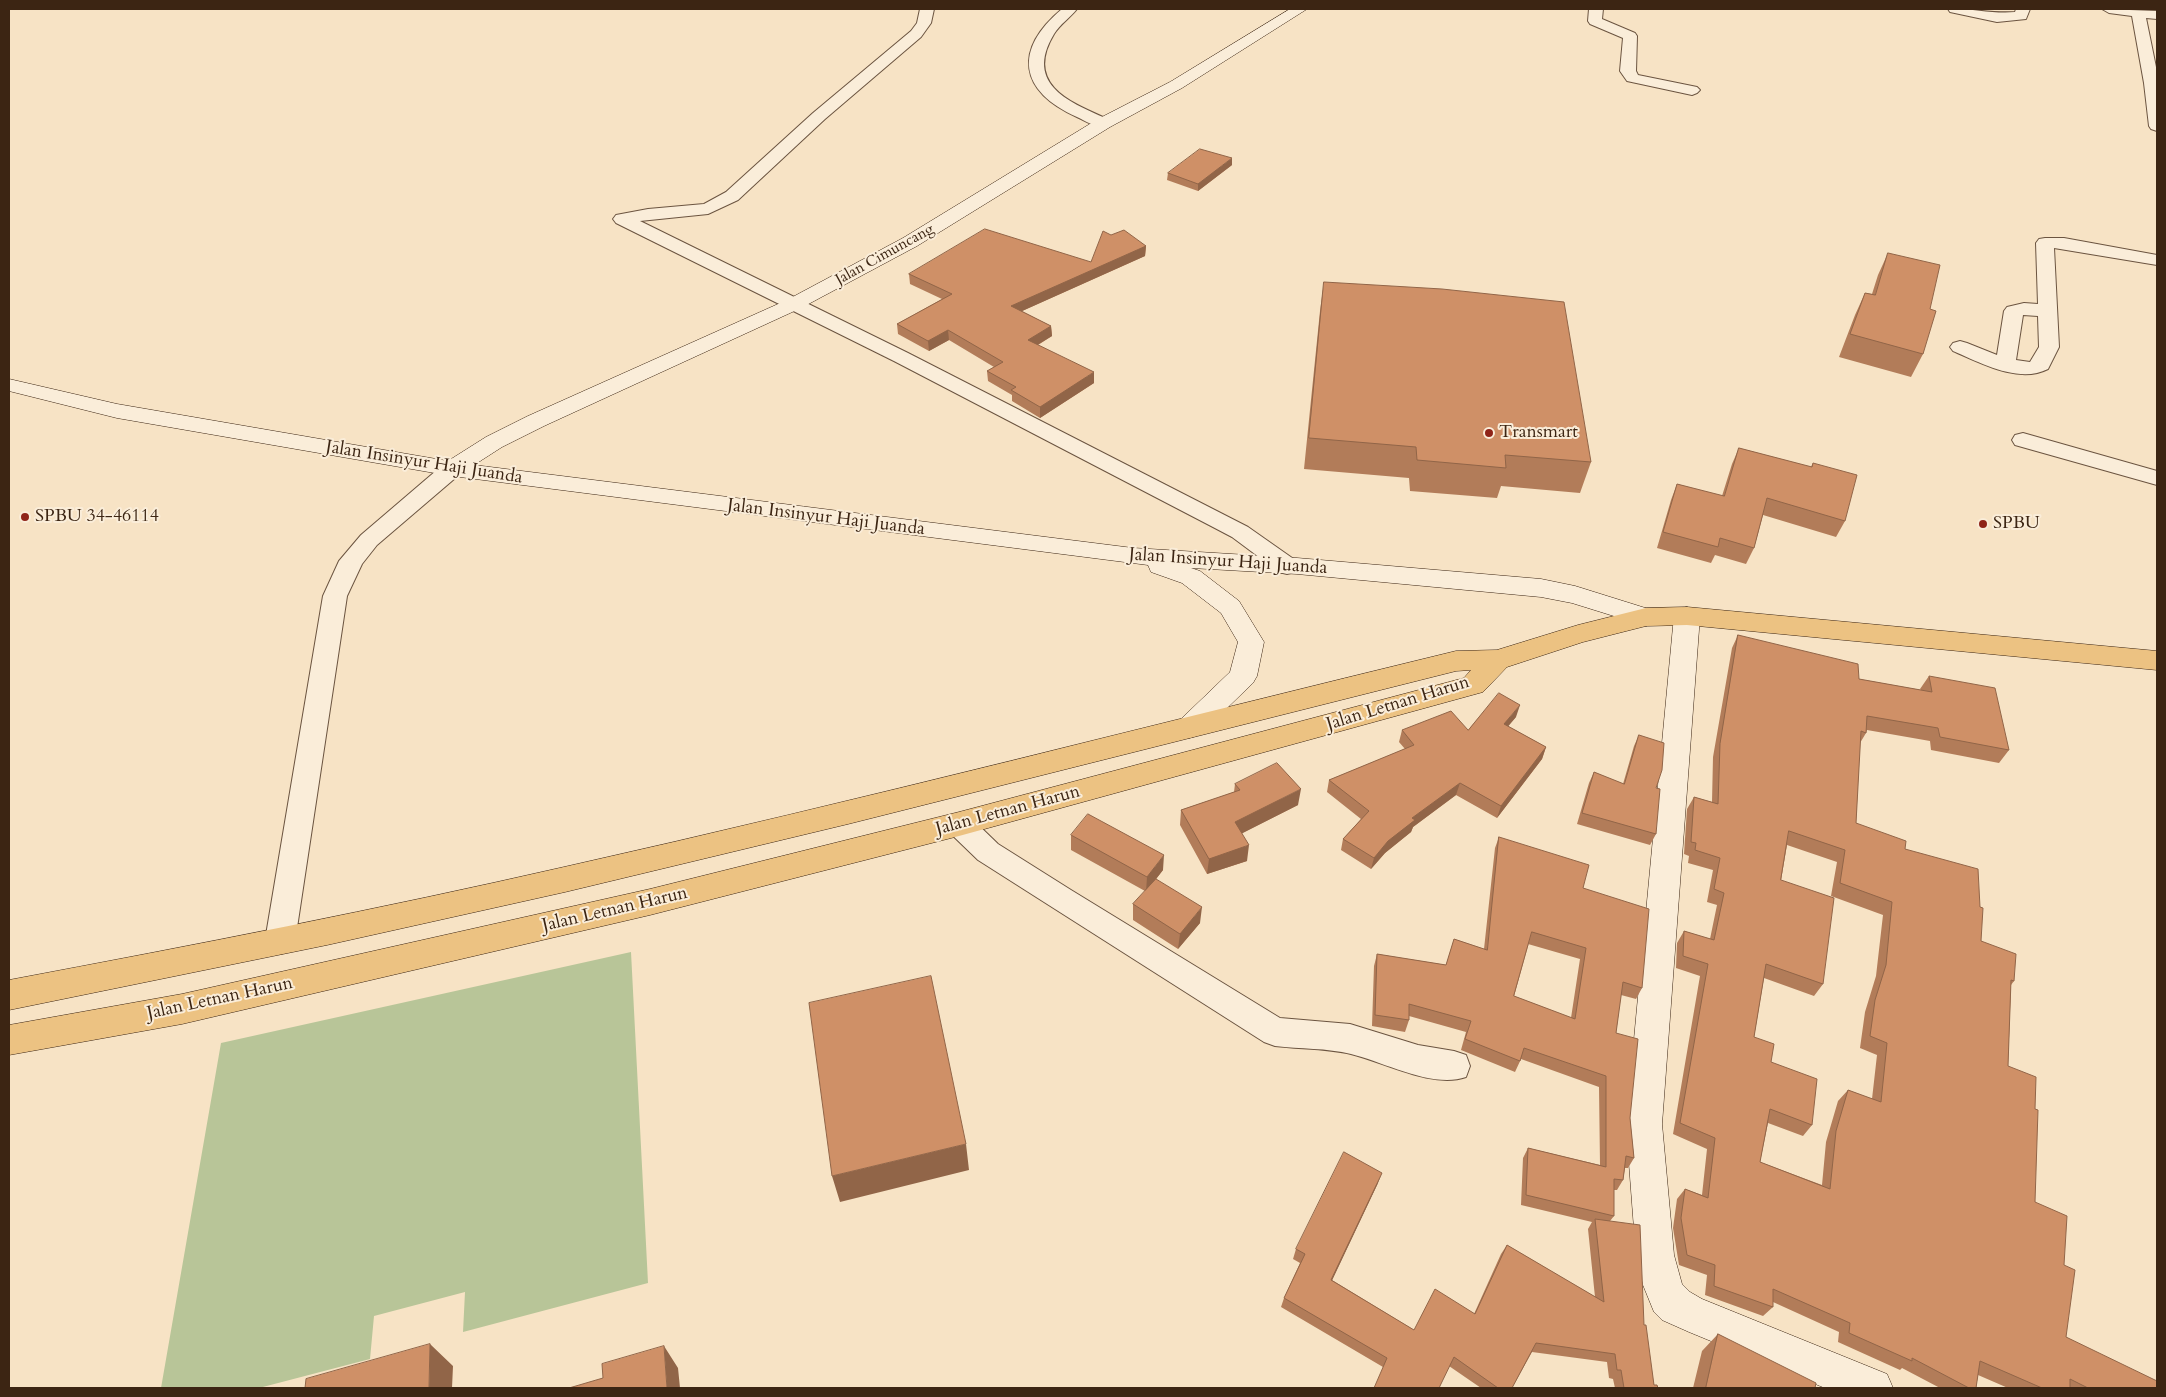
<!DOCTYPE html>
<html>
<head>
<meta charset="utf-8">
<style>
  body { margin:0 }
  #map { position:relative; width:2166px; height:1397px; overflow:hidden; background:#f7e3c5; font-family:Cardo,serif }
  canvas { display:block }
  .frame { position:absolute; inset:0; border:10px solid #3c2513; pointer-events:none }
</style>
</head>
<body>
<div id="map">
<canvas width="2166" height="1397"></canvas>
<div class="frame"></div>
</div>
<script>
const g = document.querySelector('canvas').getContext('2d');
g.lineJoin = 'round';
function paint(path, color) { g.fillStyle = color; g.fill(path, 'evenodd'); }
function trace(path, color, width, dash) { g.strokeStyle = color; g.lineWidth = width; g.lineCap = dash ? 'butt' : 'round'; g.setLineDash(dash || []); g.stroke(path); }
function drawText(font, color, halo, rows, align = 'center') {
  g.font = font + ' Cardo,serif'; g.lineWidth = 4; g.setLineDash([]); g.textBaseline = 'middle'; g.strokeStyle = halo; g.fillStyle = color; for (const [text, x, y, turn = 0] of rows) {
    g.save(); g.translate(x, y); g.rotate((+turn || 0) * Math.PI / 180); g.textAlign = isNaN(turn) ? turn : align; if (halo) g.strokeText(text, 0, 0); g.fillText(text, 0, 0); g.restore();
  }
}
const green = new Path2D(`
  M631 952 648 1283 463 1332 465 1292 374 1316 370 1359 259 1388H161L221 1043Z`);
const street = new Path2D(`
  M920 9H934L931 23 921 37 825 119 738 200 708 214 640 221 908 353 1248 527 1295 560 1299 566 1295 572 1287 574 1279 572 1232 537 1213 527 894 361 616 223 613 219 616 215 648 209 704 204 726 192 813 113 911 31 917 23Z
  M1062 9H1077C1070 18 1060 24 1054 34 1023 85 1071 103 1110 120L1112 123 1110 126C1098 129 1087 122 1077 117 1019 91 1013 50 1062 9Z
  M1589 9H1603L1602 19 1635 33 1637 36 1636 71 1638 75 1697 87 1700 90 1697 93 1692 95 1627 81 1620 71 1623 38 1590 24 1588 21Z
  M1948 9C1971 8 1992 14 2015 12L2016 9H2030L2026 19 1997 22 1950 12Z
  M2102 9 2157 11V19L2146 18 2157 72V131L2151 129 2149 126 2144 83 2132 16 2109 13Z
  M2045 238H2064L2157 255V265L2054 248 2059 347 2048 369C2019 384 1981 363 1953 351L1950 347 1953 343 1960 341 1967 343 1997 355 2004 311 2007 307 2024 303 2038 304 2036 243 2039 239ZM2023 315 2038 316 2039 347 2030 362 2016 360Z
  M2023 433 2157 471V485L2015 445 2012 440 2015 435Z
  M452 462 460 464 463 469 460 474 377 545 362 564 347 596 295 941 291 950 280 954 269 950 265 941 323 596 339 561 361 535 444 464Z
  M959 813 969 816 998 844 1071 890 1280 1018 1350 1024 1418 1045 1454 1051 1466 1055 1470 1066 1466 1077C1433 1089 1384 1062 1351 1054 1327 1048 1300 1049 1275 1046L1264 1042 978 860 949 832 945 824 949 816Z`);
const secondary = new Path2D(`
  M1290 9H1307L1182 88 1110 127 917 246 801 308 544 426 502 447 474 465 1133 548 1297 558 1541 579 1575 586 1655 611 1659 617 1655 623 1646 626 1572 603 1541 597 1297 574 1191 568 1200 571 1239 601 1264 642 1257 676 1253 683 1199 735 1189 738 1179 735 1175 728 1179 721 1230 672 1238 642 1221 613 1182 583 1151 572 1148 565 452 476 117 418 9 391V379L117 404 448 461 486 437 528 416 787 300 903 238 1098 119 1170 82Z
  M1687 607 1696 610 1700 616 1662 1124 1674 1255 1682 1284 1690 1292 1702 1299 1887 1374 1893 1388H1825L1689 1332 1662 1320 1654 1312 1643 1285 1636 1255 1626 1124 1674 616 1678 610Z`);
const primary = new Path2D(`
  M1687 607 2157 651V670L1687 625 1646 626 1583 642 1507 667 1483 692 959 836 650 915 182 1024 9 1055V1025L182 994 650 889 959 812 1464 678 1471 670 1456 671 848 824 565 892 327 945 9 1010V980C195 945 380 909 564 867 863 800 1159 723 1456 651L1497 650 1578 625 1646 608Z`);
const wall = new Path2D(`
  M1232 165 1198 191 1167 180 1168 173Z
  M1111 235 1146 246 1145 256 1022 311 1051 326 1052 336 1038 345 1094 383 1040 418 1012 401V395L988 381 987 371 994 367 949 340 929 351 898 334 897 324 942 299 910 284 909 274 1091 262Z
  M1888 253 1930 309 1923 354 1911 377 1839 357 1855 315 1865 293 1872 294 1878 275Z
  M1324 282 1591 462 1580 493 1501 486 1497 498 1410 491 1409 478 1304 469 1320 311Z
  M1739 448 1811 467 1813 463 1845 521 1836 537 1763 515 1754 548 1746 564 1715 555 1711 563 1657 548 1671 500 1677 484 1722 496 1732 464Z
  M1738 635 1859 679 1921 690 1920 689 1929 676 2009 750 1999 763 1931 750 1930 741 1867 730 1866 733 1860 743 1856 823 1905 849 2014 981 2011 985 2008 1066 2035 1109V1202L2064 1265 2066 1337 2157 1388H2008L1978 1375 1976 1388H1940L1902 1368 1900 1370 1838 1342 1839 1332 1773 1302V1307L1763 1316 1705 1295 1707 1275 1679 1265 1673 1228 1677 1199 1685 1189 1702 1195 1707 1149 1673 1134 1700 976 1676 968 1677 943 1684 931 1710 939 1717 905 1707 902 1713 870 1688 863 1689 856 1684 854 1687 809 1694 797 1712 802 1713 757 1732 648ZM1787 845 1837 862 1831 896 1883 915 1876 976 1865 1012 1860 1048 1877 1055 1872 1099 1848 1090 1838 1101 1826 1142 1822 1185 1760 1162 1768 1123 1803 1136 1812 1125 1754 1037 1764 978 1814 996 1823 984 1781 880Z
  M1516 717 1508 726 1546 747 1542 759 1497 818 1456 795 1413 827 1411 832 1385 853 1371 869 1341 850 1343 839 1361 819 1327 792 1329 780 1405 749 1399 742 1402 730H1468Z
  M1639 735 1656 788V834L1650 845 1577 824 1589 783 1594 772 1623 784 1634 746Z
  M1235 784 1298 805 1242 833 1247 861 1207 874 1180 825 1181 810 1234 792Z
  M1071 835 1163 870 1156 879 1200 923 1178 949 1133 920V904L1145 891 1071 850Z
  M1499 837 1583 888 1642 988 1636 999 1621 995 1616 1033 1630 1118 1634 1158 1628 1168H1625L1623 1180 1617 1190H1614V1216L1610 1221 1644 1325 1654 1385 1658 1388H1615L1613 1379 1609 1378 1607 1362 1532 1352 1512 1388H1481L1449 1366 1383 1367 1281 1307 1284 1298 1300 1263 1293 1259 1296 1249 1378 1183 1332 1280 1414 1330 1474 1314 1501 1254 1507 1245 1595 1297 1588 1229 1592 1222 1521 1205 1523 1158 1528 1148 1600 1165 1599 1087 1521 1059 1515 1072 1461 1050 1466 1032 1409 1016V1020L1405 1032 1372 1026 1374 966 1377 954 1446 965 1454 939 1484 949 1495 848ZM1528 944 1580 959 1571 1018 1514 996Z
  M1718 1334 1815 1388H1693L1702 1351Z`);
const shadedWall = new Path2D(`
  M1232 158V165L1198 191V184Z
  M1146 246 1145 256 1011 316V306Z
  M1051 326 1052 336 1029 350 1028 340Z
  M948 330 949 340 929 351 928 341Z
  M1094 372V383L1040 418V407Z
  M1520 705 1516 717 1500 736 1504 724Z
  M1546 747 1542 759 1497 818 1501 806Z
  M1460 783 1456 795 1413 827 1411 832 1385 853 1371 869 1374 858 1388 841 1412 818Z
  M1301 789 1298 805 1233 838 1235 822Z
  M1249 845 1247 861 1207 874 1209 859Z
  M1164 855 1163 870 1146 892 1147 877Z
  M1202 907 1200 923 1178 949 1180 934Z
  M966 1144 969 1170 840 1202 832 1176Z
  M1382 1173 1378 1183 1328 1289 1331 1280Z
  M430 1344 453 1366 452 1388H429Z
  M664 1346 678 1368 680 1388H667Z`);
const building = new Path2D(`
  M1200 149 1232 158 1198 184 1168 173Z
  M985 229 1091 262 1103 231 1111 235 1124 230 1146 246 1011 306 1051 326 1028 340 1094 372 1040 407 1011 390 1016 387 987 371 1003 362 948 330 928 341 897 324 952 294 909 274Z
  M1888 253 1940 265 1930 309 1936 311 1923 354 1850 334 1865 293 1875 295Z
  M1324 282 1442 289 1564 302 1591 462 1505 455 1506 468 1417 460 1416 447 1309 438Z
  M1739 448 1812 467 1813 463 1857 475 1845 521 1767 498 1754 548 1720 538 1718 547 1663 532 1677 484 1724 496Z
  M1738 635 1858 664 1859 679 1932 692 1929 676 1995 688 2009 750 1940 737 1938 728 1867 716 1866 733 1861 731 1856 823 1906 841 1905 849 1978 869 1980 907 1983 908 1981 941 2016 954 2014 981 2011 980 2008 1066 2036 1077 2035 1109 2038 1110 2035 1202 2067 1216 2064 1265 2075 1270 2066 1337 2157 1381V1388H2088L2070 1379V1388H2042L1980 1361 1976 1388H1969L1912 1358V1361L1849 1333 1850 1323 1773 1289V1307L1714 1286 1715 1265 1687 1255 1681 1218 1685 1189 1708 1198 1715 1138 1680 1123 1708 964 1683 956 1684 931 1714 940 1724 893 1714 889 1720 858 1695 850 1696 843 1691 842 1694 797 1718 804 1720 744ZM1789 831 1845 850 1840 883 1892 902 1886 965 1875 1000 1870 1036 1887 1043 1881 1102 1848 1090 1836 1131 1830 1189 1760 1162 1770 1109 1812 1125 1817 1079 1771 1062 1774 1044 1754 1037 1766 964 1823 984 1834 898 1781 880Z
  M1499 693 1520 705 1504 724 1546 747 1501 806 1460 783 1412 818 1415 820 1388 841 1374 858 1343 839 1369 811 1329 780 1414 745 1402 730 1451 711 1468 730Z
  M1639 735 1664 743 1662 770 1656 788 1660 789 1656 834 1582 813 1594 772 1624 784Z
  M1277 763 1301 789 1235 822 1249 845 1209 859 1181 810 1240 790 1235 784Z
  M1088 814 1164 855 1147 877 1071 835Z
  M1499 837 1589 865 1583 888 1649 909 1642 988 1623 982 1616 1033 1638 1039 1630 1118 1634 1158 1626 1156 1623 1180 1614 1179V1216L1526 1195 1528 1148 1606 1167V1076L1524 1048 1520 1061 1465 1039 1471 1021 1409 1004V1020L1375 1015 1377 954 1446 965 1454 939 1487 950ZM1532 932 1586 948 1575 1019 1514 996Z
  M1156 879 1202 907 1180 934 1133 904Z
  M931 976 966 1144 832 1176 809 1003Z
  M1344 1152 1382 1173 1331 1280 1414 1330 1435 1289 1475 1314 1507 1245 1604 1302 1595 1219 1640 1225 1644 1325H1646L1654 1385H1657L1658 1388H1624L1621 1370H1617L1615 1354 1536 1343 1512 1388H1498L1454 1357 1439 1388H1374L1387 1358 1284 1298 1305 1254 1296 1249Z
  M1718 1334 1816 1383 1815 1388H1706Z
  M430 1344 429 1388H305L306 1379Z
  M664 1346 667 1388H569L603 1378 602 1364Z`);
const markers = [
  [1489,433,5,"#8f2418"],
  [25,517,5,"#8f2418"],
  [1983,524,5,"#8f2418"]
];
const farStreetnames = [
  ["Jalan Cimuncang",885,255,-29]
];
const poiNames = [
  ["Transmart",1499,433],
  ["SPBU 34-46114",35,517],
  ["SPBU",1993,524]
];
const streetNames = [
  ["Jalan Insinyur Haji Juanda",424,463,9],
  ["Jalan Insinyur Haji Juanda",826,518,7],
  ["Jalan Insinyur Haji Juanda",1228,562,4],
  ["Jalan Letnan Harun",1398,704,-17],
  ["Jalan Letnan Harun",1008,811,-15],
  ["Jalan Letnan Harun",615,910,-13],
  ["Jalan Letnan Harun",220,999,-12]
];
paint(green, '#b8c598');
trace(street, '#6b5440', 2);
trace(secondary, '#3c2513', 1);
trace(primary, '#3c2513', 1);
paint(street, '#faedd9');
paint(secondary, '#faedd9');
paint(primary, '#ecc282');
paint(wall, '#b27c59');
paint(shadedWall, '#916548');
paint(building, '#cf9067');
trace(building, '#916548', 1);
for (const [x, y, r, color] of markers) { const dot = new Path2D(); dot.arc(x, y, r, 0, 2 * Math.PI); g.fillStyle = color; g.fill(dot); trace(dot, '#faedd9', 2); }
drawText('15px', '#3c2513', '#faedd9', farStreetnames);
drawText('18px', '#3c2513', '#faedd9', poiNames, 'left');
drawText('18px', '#3c2513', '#faedd9', streetNames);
</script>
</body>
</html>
